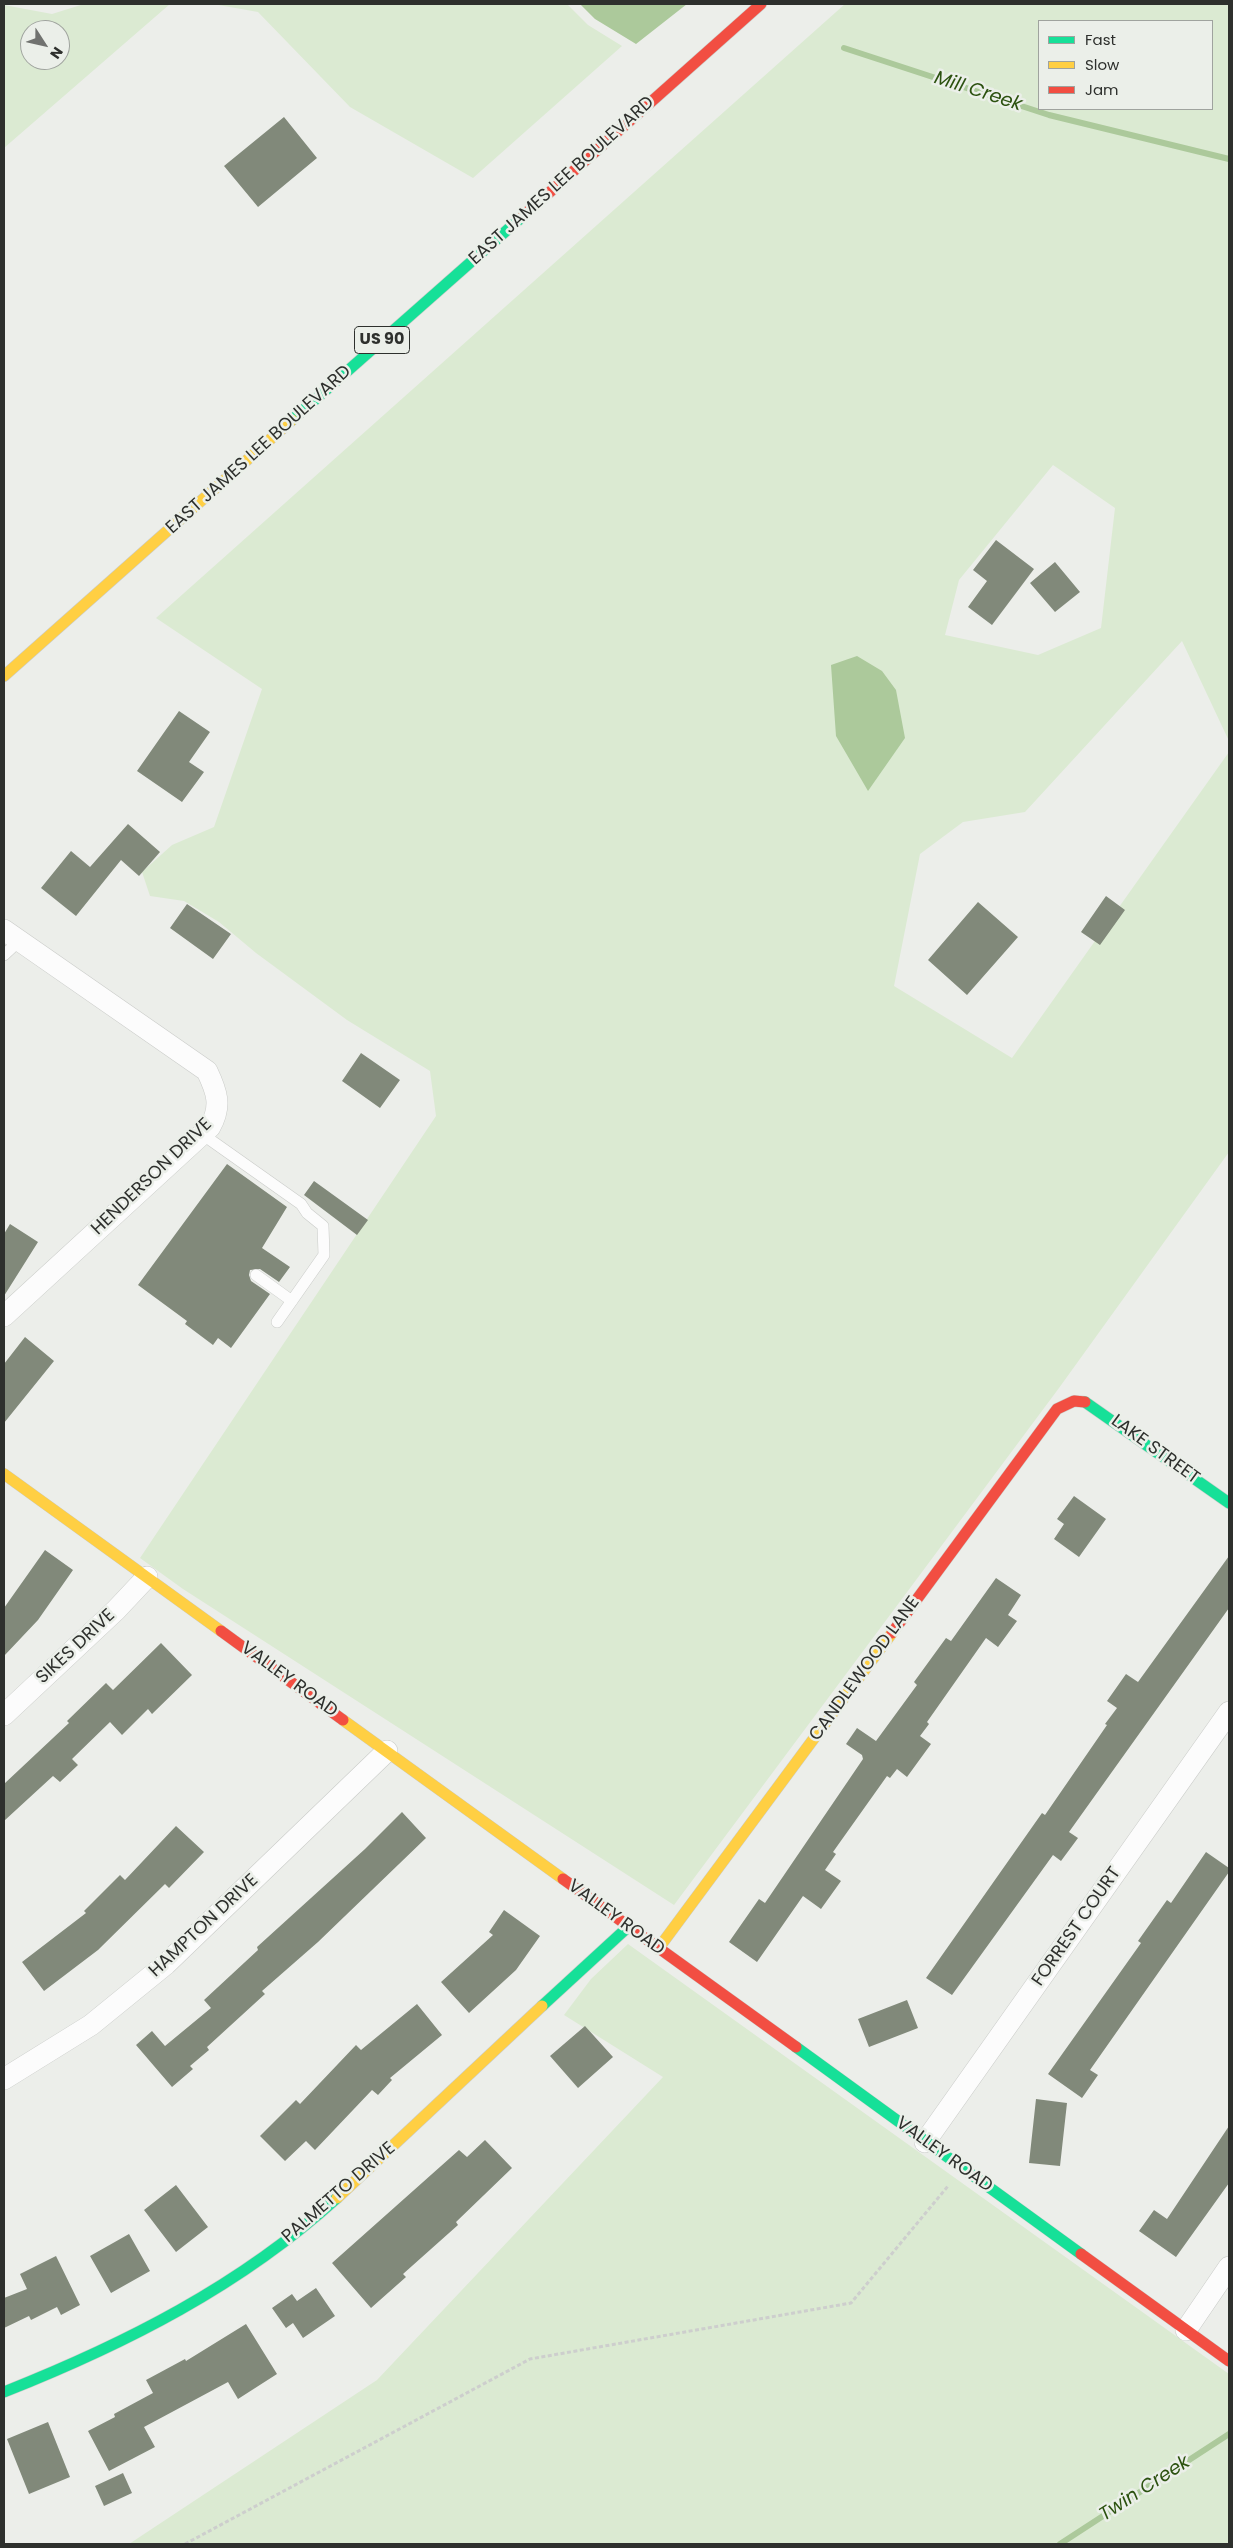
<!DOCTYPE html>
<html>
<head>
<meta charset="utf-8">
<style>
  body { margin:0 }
  #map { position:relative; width:1233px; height:2548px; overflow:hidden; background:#eceeea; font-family:Poppins,sans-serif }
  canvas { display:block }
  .frame { position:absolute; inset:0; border:5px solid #2e302d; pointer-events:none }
  .legend { position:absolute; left:1038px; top:20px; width:175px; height:90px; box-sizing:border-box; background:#ebefe9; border:1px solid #9fa39e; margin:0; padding:6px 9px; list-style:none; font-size:15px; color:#2e302d }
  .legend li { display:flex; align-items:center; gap:10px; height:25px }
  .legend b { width:25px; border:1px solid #9fa39e }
  .north { position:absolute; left:20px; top:20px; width:50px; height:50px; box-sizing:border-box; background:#ebefe9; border:1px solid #9fa39e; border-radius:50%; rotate:125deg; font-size:14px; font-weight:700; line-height:20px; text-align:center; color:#2e302d }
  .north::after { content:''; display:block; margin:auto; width:18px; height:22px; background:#70726f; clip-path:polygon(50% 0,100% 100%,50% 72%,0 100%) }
</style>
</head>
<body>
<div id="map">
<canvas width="1233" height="2548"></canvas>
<div class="frame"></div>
<ul class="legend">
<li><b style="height:6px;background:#16e098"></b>Fast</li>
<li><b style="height:6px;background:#ffcf43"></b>Slow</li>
<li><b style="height:6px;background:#f24e42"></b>Jam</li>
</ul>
<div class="north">N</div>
</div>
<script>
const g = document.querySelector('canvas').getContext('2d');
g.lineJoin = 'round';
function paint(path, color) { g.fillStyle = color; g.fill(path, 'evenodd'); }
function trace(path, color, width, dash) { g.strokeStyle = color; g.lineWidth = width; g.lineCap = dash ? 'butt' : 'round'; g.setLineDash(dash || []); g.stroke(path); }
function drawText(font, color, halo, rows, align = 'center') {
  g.font = font + ' Poppins,sans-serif'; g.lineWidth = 5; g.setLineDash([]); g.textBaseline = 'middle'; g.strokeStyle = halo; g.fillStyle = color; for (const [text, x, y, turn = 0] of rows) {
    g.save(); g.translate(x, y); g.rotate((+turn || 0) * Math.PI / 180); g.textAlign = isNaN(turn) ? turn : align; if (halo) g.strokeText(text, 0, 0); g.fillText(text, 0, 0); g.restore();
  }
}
const green = new Path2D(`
  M84 4H170L4 148V5L52 14ZM30 30H60V60H30Z
  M213 4H567L588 25 622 46 473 178 350 107 258 12Z
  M845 4H1229V741L1182 641 1025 812 963 822 920 854 894 986 1012 1058 1229 752V1152L1059 1388 674 1905 183 1589 140 1558 436 1116 430 1071 347 1020 256 953 219 922 184 901 150 896 142 872 172 845 214 827 262 689 156 618ZM1039 21H1212V109H1039ZM1053 465 1115 508 1101 628 1038 655 945 635 959 580Z
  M628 1944 1229 2374V2544H129L377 2380 663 2077 564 2015 591 1979Z`);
const water = new Path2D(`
  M580 4H687L636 44 595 19Z
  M857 656 882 671 896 690 905 738 868 791 836 736 831 665Z`);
const stream = new Path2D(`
  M844 48 1049 115 1229 159
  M1060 2544 1229 2434`);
const building = new Path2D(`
  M284 117 317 158 258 207 224 166Z
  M996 540 1034 569 992 625 968 607 987 581 973 570Z
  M1055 562 1080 592 1055 612 1030 583Z
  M179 711 210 732 189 762 204 772 182 802 137 771Z
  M128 824 160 852 139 876 121 860 76 916 41 888 71 851 90 867Z
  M1106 896 1125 910 1100 945 1081 932Z
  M978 902 1018 937 967 995 928 960Z
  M187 904 231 934 213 959 170 928Z
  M361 1053 400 1080 380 1108 342 1081Z
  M227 1164 287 1207 262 1248 290 1267 279 1282 260 1269 250 1270 249 1275 251 1281 270 1294 231 1348 218 1338 213 1345 185 1324 187 1321 138 1285Z
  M314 1181 368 1220 357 1235 304 1195Z
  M10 1224 38 1242 4 1296V1234Z
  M25 1337 54 1361 4 1423V1364Z
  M1074 1496 1106 1519 1079 1557 1054 1539 1064 1524 1057 1519Z
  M45 1550 73 1570 38 1620 4 1656V1608Z
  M1229 1556V1608L1069 1832 1078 1838 1061 1861 1053 1855 952 1995 926 1978 1042 1813 1045 1815 1107 1725 1105 1724 1117 1708 1107 1701 1126 1674 1138 1682Z
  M996 1578 1021 1595 1008 1615 1017 1621 998 1647 986 1638 927 1722 929 1724 920 1736 931 1744 907 1777 897 1769 890 1778 887 1776 833 1852 836 1854 825 1870 841 1881 821 1909 803 1896 757 1962 729 1942 759 1899 765 1903 863 1759 862 1755 846 1744 857 1728 876 1741 917 1685 914 1682 946 1638 951 1641Z
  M161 1643 192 1675 152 1714 148 1709 122 1735 110 1722 72 1759 78 1765 60 1782 53 1776 4 1821V1784L69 1723 67 1721 106 1683 113 1690Z
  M402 1812 426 1838 318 1942 262 1991 265 1994 207 2047 209 2050 190 2066 193 2069 172 2087 136 2045 152 2031 165 2046 211 2008 204 2000 258 1950 257 1947 365 1849Z
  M176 1826 204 1852 169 1888 165 1884 98 1950 44 1991 22 1962 86 1913 84 1911 120 1875 125 1880Z
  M1206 1852 1229 1868V1872L1090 2070 1098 2075 1082 2098 1048 2074 1141 1943 1138 1941 1167 1900 1171 1903Z
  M504 1910 540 1936 516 1970 469 2013 441 1982 493 1935 489 1932Z
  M907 2000 918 2028 869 2047 858 2019Z
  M417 2004 442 2035 390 2078 392 2080 378 2095 372 2090 315 2150 306 2141 285 2161 260 2136 296 2100 300 2104 356 2045 361 2050Z
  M585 2026 613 2057 578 2088 550 2056Z
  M1036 2099 1067 2103 1060 2166 1029 2163Z
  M1229 2126V2183L1176 2257 1139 2231 1154 2210 1167 2219Z
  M485 2140 512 2168 456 2222 458 2225 403 2274 406 2277 371 2308 332 2263 459 2150 467 2157Z
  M176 2185 208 2227 176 2252 144 2210Z
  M129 2234 150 2271 111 2293 90 2256Z
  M56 2256 80 2305 61 2315 57 2307 31 2320 29 2316 4 2328V2298L27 2289 20 2274Z
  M316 2288 335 2316 303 2338 293 2323 286 2328 272 2308 292 2294 297 2301Z
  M246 2324 277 2374 238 2399 228 2382 144 2427 155 2447 109 2471 88 2431 115 2417 114 2414 153 2393 146 2380 185 2359 186 2361Z
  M48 2422 70 2477 29 2494 7 2439Z
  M123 2473 132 2493 104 2506 95 2486Z`);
const path = new Path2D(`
  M185 2544 530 2359 851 2303 948 2186`);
const lane = new Path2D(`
  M4 955 19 941
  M202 1134 301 1204 307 1213 323 1226 324 1255 277 1322
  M256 1275 292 1301`);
const street = new Path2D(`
  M4 930 207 1071C217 1092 222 1106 210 1127L4 1316
  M4 1715 116 1610 147 1577
  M4 2079 91 2025 166 1964 387 1751
  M925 2142 1229 1712
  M1186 2330 1229 2267`);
const fast = new Path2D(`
  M292 420 523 216
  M1085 1402 1229 1503
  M542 2006 628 1927
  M796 2047 1081 2254
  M4 2392C125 2344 240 2286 337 2198`);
const slow = new Path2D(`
  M4 676 292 420
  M4 1474 221 1631
  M343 1720 563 1879
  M658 1949 892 1633
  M337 2198 542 2006`);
const jam = new Path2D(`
  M523 216 761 4
  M221 1631 343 1720
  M892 1633 1057 1409 1074 1401 1085 1402
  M563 1879 796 2047
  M1081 2254 1229 2361`);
const shields = [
  [382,340,55]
];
const shieldNames = [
  ["US 90",382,340]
];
const streetNames = [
  ["EAST JAMES LEE BOULEVARD",562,181,-42],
  ["EAST JAMES LEE BOULEVARD",259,450,-42],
  ["HENDERSON DRIVE",152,1177,-44],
  ["LAKE STREET",1155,1450,36],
  ["SIKES DRIVE",76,1647,-43],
  ["CANDLEWOOD LANE",865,1669,-54],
  ["VALLEY ROAD",289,1680,36],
  ["VALLEY ROAD",616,1918,36],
  ["HAMPTON DRIVE",204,1926,-43],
  ["FORREST COURT",1077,1927,-55],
  ["VALLEY ROAD",944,2155,36],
  ["PALMETTO DRIVE",339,2193,-41]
];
const waterNames = [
  ["Mill Creek",978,92,18],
  ["Twin Creek",1145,2489,-33]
];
paint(green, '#dbead2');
paint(water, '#acc99b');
trace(stream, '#acc99b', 6);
paint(building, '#81897a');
trace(lane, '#c9cbc8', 12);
trace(street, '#c9cbc8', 22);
trace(fast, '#c9cbc8', 12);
trace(slow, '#c9cbc8', 12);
trace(jam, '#c9cbc8', 12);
trace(path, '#cdcecd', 3, [4, 2.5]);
trace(lane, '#fcfcfc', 11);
trace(street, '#fcfcfc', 21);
trace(fast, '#16e098', 11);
trace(slow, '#ffcf43', 11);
trace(jam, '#f24e42', 11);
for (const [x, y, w] of shields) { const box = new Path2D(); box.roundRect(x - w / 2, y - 13.5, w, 27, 4); g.fillStyle = '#ebefe9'; g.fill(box); trace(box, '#2e302d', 1); }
drawText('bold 16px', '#2e302d', null, shieldNames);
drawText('18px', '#2e302d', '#ebefe9', streetNames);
drawText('italic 19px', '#2c5210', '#ebefe9', waterNames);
</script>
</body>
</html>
